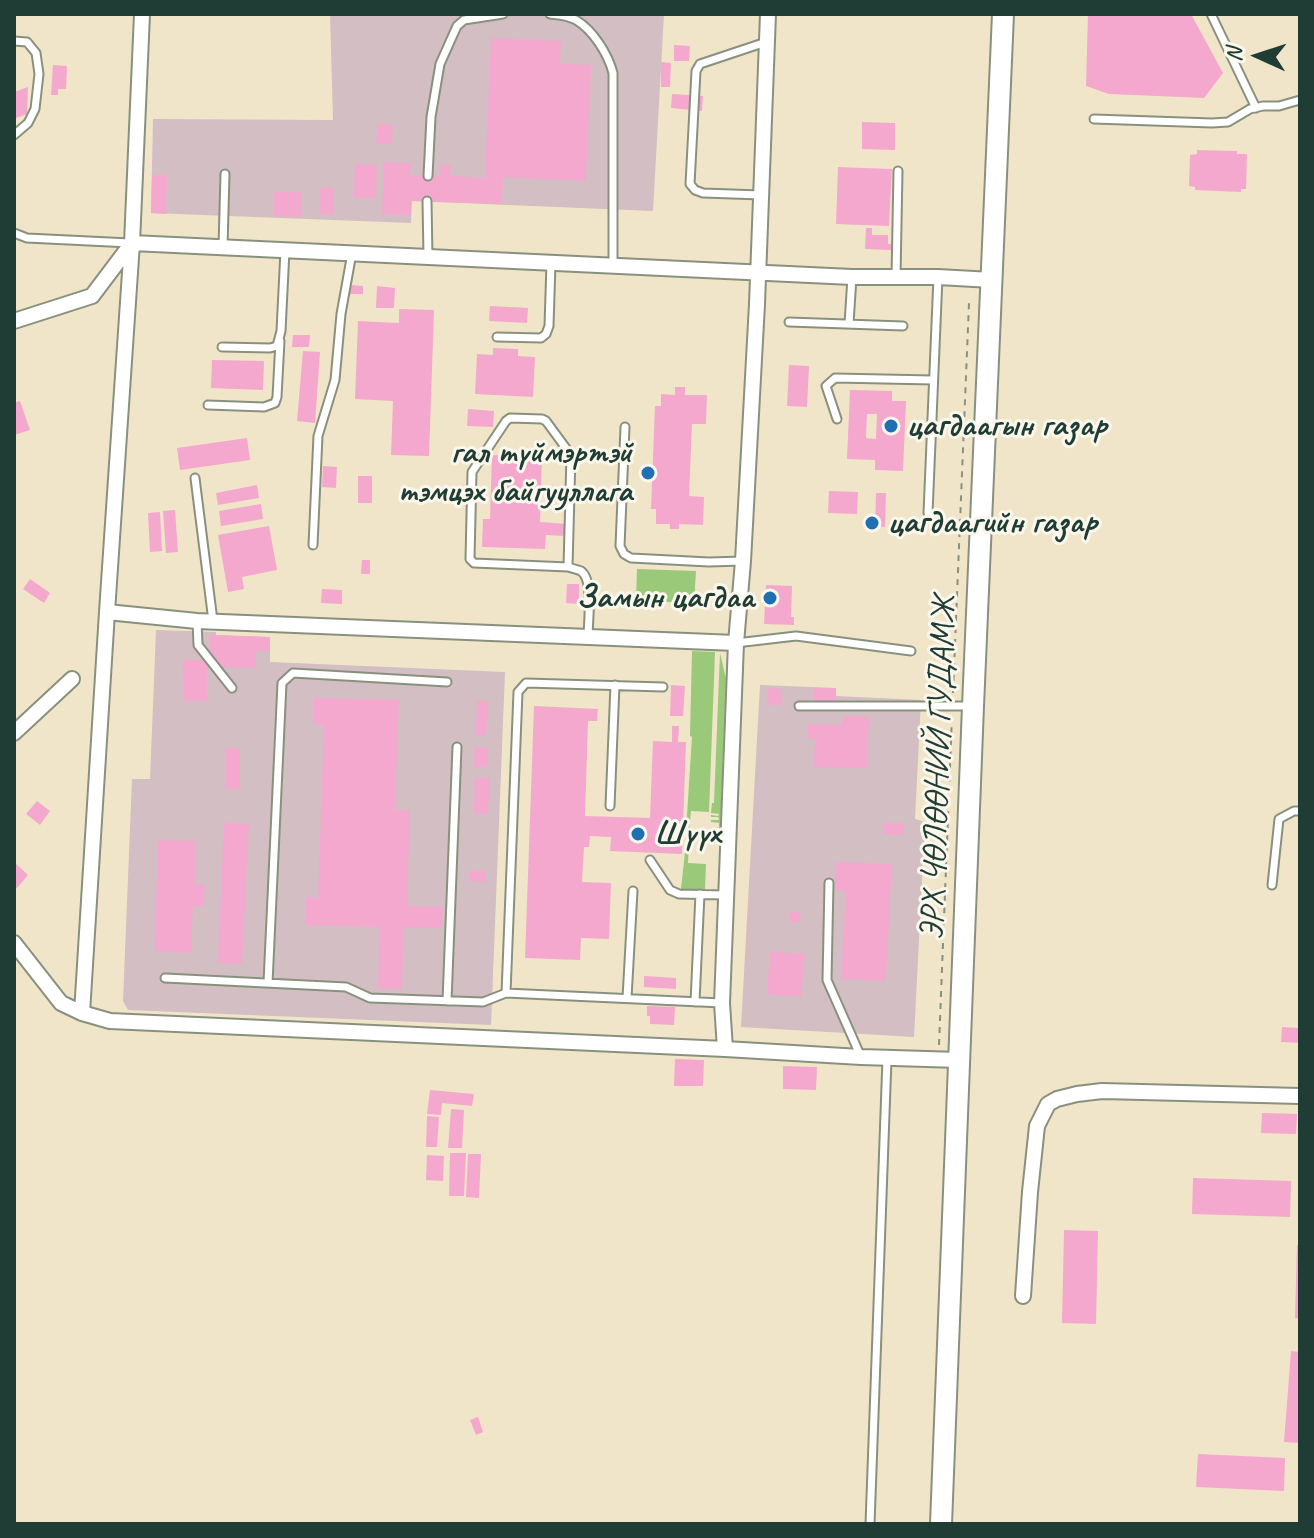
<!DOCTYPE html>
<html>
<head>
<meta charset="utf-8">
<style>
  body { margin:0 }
  #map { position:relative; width:1314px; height:1538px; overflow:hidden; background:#f1e5c9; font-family:Caveat,sans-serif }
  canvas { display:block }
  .frame { position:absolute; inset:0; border:16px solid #1f3d34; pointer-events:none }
  .north { position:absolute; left:1218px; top:16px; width:80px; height:80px; -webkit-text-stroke:6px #fbf7ec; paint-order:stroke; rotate:273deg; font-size:22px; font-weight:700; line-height:32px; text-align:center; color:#1f3d34 }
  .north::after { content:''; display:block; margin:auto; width:28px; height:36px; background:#1f3d34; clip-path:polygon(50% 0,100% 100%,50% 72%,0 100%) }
</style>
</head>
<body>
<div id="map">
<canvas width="1314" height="1538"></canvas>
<div class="frame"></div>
<div class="north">N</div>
</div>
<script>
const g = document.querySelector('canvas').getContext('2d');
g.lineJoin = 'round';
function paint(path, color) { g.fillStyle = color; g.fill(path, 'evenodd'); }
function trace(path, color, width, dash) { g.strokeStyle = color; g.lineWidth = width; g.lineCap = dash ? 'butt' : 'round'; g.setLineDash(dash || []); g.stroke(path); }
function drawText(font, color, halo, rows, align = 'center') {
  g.font = font + ' Caveat,sans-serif'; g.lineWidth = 6; g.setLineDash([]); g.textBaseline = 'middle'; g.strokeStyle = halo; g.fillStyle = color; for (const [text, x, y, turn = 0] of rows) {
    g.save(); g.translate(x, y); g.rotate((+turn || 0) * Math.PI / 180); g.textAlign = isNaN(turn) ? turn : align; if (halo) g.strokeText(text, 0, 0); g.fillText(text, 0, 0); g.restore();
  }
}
const industrial = new Path2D(`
  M330 14H664L653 211 412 201 411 223 151 213 153 119 333 120Z
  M156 630 216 632V635L270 637V662L505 672 491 1025 128 1010 123 1001 132 779H150Z
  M760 685 836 688V696L921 700 915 819 925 822 914 1037 741 1027Z`);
const green = new Path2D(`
  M637 569 696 571 694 603 636 601Z
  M692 651 715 652 709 812 691 811 689 831H686L692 737 690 736Z
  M720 653 726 679 720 834 719 833V823L711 822V820H719L718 817H711V815L718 816 719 814 711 813 712 803H714Z
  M686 843H689L688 863 706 864 705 890 681 889Z`);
const building = new Path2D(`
  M1088 14H1191L1223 73 1204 98 1109 94 1086 86Z
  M491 38 561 41 560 64 591 65 586 181 503 177 502 204 411 201V215L382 214 384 162 411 163 410 175 440 176 441 165H451L450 176 485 178Z
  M674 45 690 46 689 61H674Z
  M661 62 671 63 670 87H661Z
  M53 65 67 66 66 89H58V95H51Z
  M28 87 27 114 14 119V92Z
  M672 94 703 96 702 111 671 108Z
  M862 122 895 123V150L862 149Z
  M378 124 393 125 392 144 376 143Z
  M1197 150 1237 151V154H1247L1246 189H1241V192L1195 190V187L1189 186 1190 155 1197 154Z
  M355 164 377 165 376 198H354Z
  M838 167 892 169 889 226 836 224Z
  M152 175H167L166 214 151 213Z
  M320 188H334L333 214H319Z
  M274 192H301V217L273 216Z
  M866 228H872V235H888V244H892L891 250 865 249Z
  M351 285 363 286V294H350Z
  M377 286 395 288 394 308H376Z
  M490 306 528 308 527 323 489 321Z
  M399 309 434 310 429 456 391 455 393 401 355 399 358 321 399 323Z
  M293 335H310L309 347H292Z
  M493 348 518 349V356L535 357 533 397 475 394 477 354 493 355Z
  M303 351 320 352 315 423 297 421Z
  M212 360 264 361 263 390 211 388Z
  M789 365 809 366 807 407 787 406Z
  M675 387H685V395H707L706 424H692L689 496 704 497 703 525 679 524V529H670V524H656V509H651L655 406H661V394L675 395Z
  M850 390 892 391V401H906L903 471 875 470V460L847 459ZM867 414H877L876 439 866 438Z
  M20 401 30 430 14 435V403Z
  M468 409 494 411 493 427 467 426Z
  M247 438 250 460 180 470 177 448Z
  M492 455 542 457 540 522 567 524 566 536 546 535 545 549 482 547 483 519H490Z
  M323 466 337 467 336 488 322 487Z
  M358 476H372V503H358Z
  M257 485 259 498 218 505 216 493Z
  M829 491 858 492 857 514 828 513Z
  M876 493H886L885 527 875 526Z
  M261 504 263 519 221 526 219 511Z
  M175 510 178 552 166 553 163 511Z
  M160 512 162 551 150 552 148 513Z
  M269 526 277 570 242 577 244 589 228 592 218 535Z
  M362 560H370V574H361Z
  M30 579 50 593 44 603 23 589Z
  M567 584H579V604L566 603Z
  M766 585 792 586 791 617H794V625L764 624Z
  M322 589 342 590V604L321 603Z
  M210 635 270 637V651H256L255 668 221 667 210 652Z
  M183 660H207V701H184Z
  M671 685 685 686 683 716H670Z
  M768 688 782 689V705H767Z
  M814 688H836V702H814Z
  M314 698 399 700 395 810 410 811 407 906 443 907 442 928 404 927 402 989 378 988 380 927 305 925 306 897 318 898 324 725 313 724Z
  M477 701H488L486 735H476Z
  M534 706 598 709 597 721H588L585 816 650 818 653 741 672 742V726H679L678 742H686L682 854 610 851 611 837 590 836 589 847H584L582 882 611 883 609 939 581 938 580 960 525 958Z
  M843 716 869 717 867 768 814 767 815 739H808V724L842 725Z
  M475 747 488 748 487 767H474Z
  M226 748 240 749 239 789H225Z
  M475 778H490L488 814 474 813Z
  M37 801 50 811 40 825 26 814Z
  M224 823 249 824 242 964 218 963Z
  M884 823H904V835L884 834Z
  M158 840 196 841 195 885H205L204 906H193L191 953 155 951Z
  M14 862 28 875 17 888 14 885Z
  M836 862 892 864 886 981 841 979 846 891 835 890Z
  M469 871H485V882L469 881Z
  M789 917a6 6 0 1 1 12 0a6 6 0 1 1-12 0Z
  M770 952 805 954 801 997 767 994Z
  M644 976 676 978V989L644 987Z
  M647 1006 675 1007 674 1025 650 1024V1016H647Z
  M1282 1027 1300 1028V1043L1281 1042Z
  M675 1059 704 1060 703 1086H674Z
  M783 1066 817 1067 816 1090 783 1089Z
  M430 1090 474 1094 472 1106 442 1103 441 1115 427 1114Z
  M451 1109 464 1110 462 1148H448Z
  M1262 1113 1297 1114 1296 1134 1261 1133Z
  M427 1116 439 1117 437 1147H426Z
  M450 1153H466L464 1196H449Z
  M468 1154H481L479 1198 466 1197Z
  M427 1155 444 1156 443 1181 426 1180Z
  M1193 1178 1291 1181 1290 1217 1192 1214Z
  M1064 1230 1098 1231 1096 1324 1062 1323Z
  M1297 1245H1300V1319L1295 1318Z
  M1291 1351 1300 1352V1443L1284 1442Z
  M478 1417 483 1432 476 1435 470 1420Z
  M1198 1454 1285 1458 1284 1491 1196 1487Z`);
const path = new Path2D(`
  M953 693 969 303
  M939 1045 952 716`);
const lane = new Path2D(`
  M550 14C559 15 567 15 576 20 593 30 608 54 613 73V265
  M1211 14 1256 108
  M14 41 27 42 36 53 39 74 35 109 28 123 14 135
  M1094 119 1212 123 1228 122 1250 109 1263 106H1279L1300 100
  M428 176 431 117 440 64 457 26 464 20 503 14
  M761 195 703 193 695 190 690 184 696 71 700 64 766 42
  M427 201 428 257
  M14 233 27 238 130 243
  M223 247 225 174
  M896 277 898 171
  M789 322 903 326
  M849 324 852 277
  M497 337 541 338 546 334 549 326 551 263
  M222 347 270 348 277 346 281 331 285 250
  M208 405 264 407 275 403 277 397 280 341
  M837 419 826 386 835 378 933 380
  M625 427 620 546 624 554 631 558 709 562 743 561
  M195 478 213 621
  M928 513 938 277
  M313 545 318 436 335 380 341 314 352 253
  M568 567 571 455 546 421 542 419 510 418 506 421 472 472 470 559 474 563 568 567C571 568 579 570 581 571 594 580 588 622 588 637
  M197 621 198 645 232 688
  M736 643 796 636 911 651
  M799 706H969
  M610 806 615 685
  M650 860 670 890 679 894 725 895
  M829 883 827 980 861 1057
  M1272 885 1279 819 1294 811H1300
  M165 978 346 987 370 998 483 1002 506 993 722 1003
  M268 983 282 683 293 673 447 682
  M506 993 518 692 526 683 663 687
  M627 998 633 891
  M447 1001 457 747
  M695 1002 700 894
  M870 1524 887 1059`);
const street = new Path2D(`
  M132 243 852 277H938L992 280
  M14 321 92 296 132 243
  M107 612 197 621 736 643
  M14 733 72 679
  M14 943 61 1003 82 1013 110 1021 725 1049 861 1057 959 1060
  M82 1013 107 612 132 243 142 14
  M725 1049 722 1003 736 643 743 561 757 304 768 14
  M1023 1296 1030 1192 1037 1126 1048 1104 1057 1099 1077 1094 1102 1091 1300 1096`);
const secondary = new Path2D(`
  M941 1524 973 706 1003 14`);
const markers = [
  [891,426,8,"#1f6fb2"],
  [648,473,8,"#1f6fb2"],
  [872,523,8,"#1f6fb2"],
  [770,598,8,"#1f6fb2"],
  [638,834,8,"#1f6fb2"]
];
const poiNames = [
  ["цагдаагын газар",907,426],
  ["гал түймэртэй",632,453,"right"],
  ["тэмцэх байгууллага",632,492,"right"],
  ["цагдаагийн газар",888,523],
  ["Замын цагдаа",754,598,"right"],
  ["Шүүх",654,834]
];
const streetNames = [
  ["ЭРХ ЧӨЛӨӨНИЙ ГУДАМЖ",939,768,-88]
];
paint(industrial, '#d2bec3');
paint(green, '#99c979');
paint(building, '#f4a8ce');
trace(lane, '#88917e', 11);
trace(street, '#88917e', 18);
trace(secondary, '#88917e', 24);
trace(path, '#88917e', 2, [6, 6]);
trace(lane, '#fff', 7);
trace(street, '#fff', 14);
trace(secondary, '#fff', 20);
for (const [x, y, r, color] of markers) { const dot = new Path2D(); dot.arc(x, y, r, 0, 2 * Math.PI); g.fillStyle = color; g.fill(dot); trace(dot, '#fbf7ec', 3); }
drawText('bold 34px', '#1f3d34', '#fbf7ec', poiNames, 'left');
drawText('34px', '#1f3d34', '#fbf7ec', streetNames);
</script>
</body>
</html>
